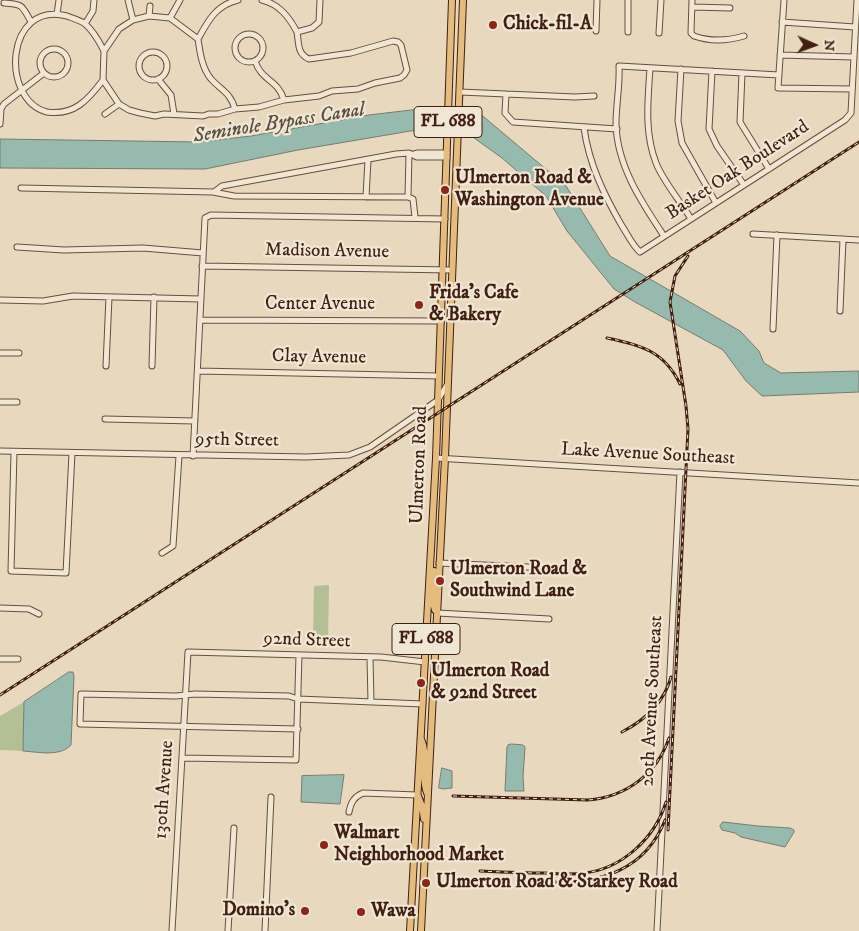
<!DOCTYPE html>
<html>
<head>
<meta charset="utf-8">
<style>
  body { margin:0 }
  #map { position:relative; width:859px; height:931px; overflow:hidden; background:#e8d8bd; font-family:"IM FELL DW Pica",serif }
  canvas { display:block }
  .north { position:absolute; left:789px; top:20px; width:50px; height:50px; -webkit-text-stroke:4px #f0e6d4; paint-order:stroke; rotate:92deg; font-size:14px; font-weight:700; line-height:20px; text-align:center; color:#411f12 }
  .north::after { content:''; display:block; margin:auto; width:18px; height:22px; background:#411f12; clip-path:polygon(50% 0,100% 100%,50% 72%,0 100%) }
</style>
</head>
<body>
<div id="map">
<canvas width="859" height="931"></canvas>
<div class="north">N</div>
</div>
<script>
const g = document.querySelector('canvas').getContext('2d');
g.lineJoin = 'round';
function paint(path, color) { g.fillStyle = color; g.fill(path, 'evenodd'); }
function trace(path, color, width, dash) { g.strokeStyle = color; g.lineWidth = width; g.lineCap = dash ? 'butt' : 'round'; g.setLineDash(dash || []); g.stroke(path); }
function drawText(font, color, halo, rows, align = 'center') {
  g.font = font + ' "IM FELL DW Pica",serif'; g.lineWidth = 4.5; g.setLineDash([]); g.textBaseline = 'middle'; g.strokeStyle = halo; g.fillStyle = color; for (const [text, x, y, turn = 0] of rows) {
    g.save(); g.translate(x, y); g.rotate((+turn || 0) * Math.PI / 180); g.textAlign = isNaN(turn) ? turn : align; if (halo) g.strokeText(text, 0, 0); g.fillText(text, 0, 0); g.restore();
  }
}
const green = new Path2D(`
  M329 585 328 642 315 644 313 639 314 586Z
  M24 702 23 751 0 750V716Z`);
const water = new Path2D(`
  M440 107V126L298 150 205 169 0 168V139L199 142 251 136 369 115Z
  M478 112 566 186 610 256 740 331 759 351 764 363 781 373 859 371V392L762 396 746 381 723 350 635 302 614 289 567 231 546 196 502 158 463 130V113Z
  M69 672H73L74 677 71 745C60 757 38 752 23 751L24 702Z
  M512 744 523 745 525 747 523 777 524 791H505L507 747 508 745Z
  M442 768 452 771V788L443 789 439 788Z
  M344 775 340 804 301 802 302 776Z
  M723 822 758 826 790 828 794 830V832L785 847 741 837 735 833 722 830 720 826Z`);
const minor = new Path2D(`
  M128 0 133 20
  M262 0C279 4 289 17 297 32L312 28 319 22 320 0
  M692 0 691 33 694 36C711 42 727 41 744 36
  M784 0 778 88 852 89
  M4 3C22 4 22 5 30 20
  M692 7 730 8
  M57 14 59 0
  M149 16 150 6
  M170 18 180 0
  M782 22 855 27
  M85 24 93 11 94 0
  M596 31 597 0
  M628 32V0
  M659 33 661 0
  M235 48a14 14 0 1 1 28 0a14 14 0 1 1-28 0Z
  M198 39 170 18 149 16 133 20 119 29 104 51 103 80 119 104 129 110 140 113 155 116 164 114 203 116 209 114H218L235 109 259 107 284 100 319 96 332 91 358 89 375 83 400 78 404 75 407 70 401 45 398 42 393 41 351 53 309 59C297 54 299 43 297 32
  M40 63a14 14 0 1 1 28 0a14 14 0 1 1-28 0Z
  M139 66a14 14 0 1 1 28 0a14 14 0 1 1-28 0Z
  M780 55 854 57
  M255 61C262 82 277 78 284 100
  M650 68C648 100 644 132 656 163 663 181 681 202 691 219
  M681 69 678 121 682 143 716 203
  M712 71 709 129 717 146 744 185
  M742 73 740 122 769 169
  M158 79 171 95 174 114
  M103 80C88 100 74 116 47 112 0 100 5 0 67 16 72 18 79 20 84 23 93 30 99 41 104 51
  M460 92 575 97 594 96
  M506 94 505 113 513 122 617 129
  M235 109C230 92 222 91 211 79 202 68 200 53 198 39 208 21 216 5 238 0
  M105 114 119 104
  M0 124 1 109 4 104 44 73
  M584 128C589 164 604 195 622 226 628 235 632 245 640 252L845 120 851 113 857 0
  M414 154 418 153H447
  M21 188 213 192 234 196 408 197 413 199 415 217
  M214 192 222 186 396 154 409 153 417 157H447
  M366 197 368 160
  M408 197 409 153
  M753 234 859 240
  M664 236C642 203 617 166 616 124 616 105 620 85 619 66L779 75
  M17 247 64 250 143 248 203 253
  M202 266 452 270
  M0 300 43 301 73 296 201 299
  M840 311 843 239
  M200 320 441 321
  M773 329 777 235
  M0 353H19
  M106 366 109 297
  M152 366 154 297
  M198 371 439 376
  M0 402H17
  M105 419 195 421
  M0 451 306 457 349 455 370 447 438 400 447 385
  M14 452 11 571 66 573 72 453
  M193 456 205 218 211 215 445 219
  M436 458 859 483
  M162 553 173 546 179 456
  M439 563 550 568
  M0 608 29 609 39 614
  M437 613 549 619
  M370 658 371 702
  M0 659H18
  M298 729 80 724 81 694 176 696 195 694 289 696 298 699 423 704
  M183 758 296 760 299 655
  M349 812C351 802 354 797 363 793L417 795
  M172 931 188 652 381 657 425 662
  M228 931 234 828
  M265 931 271 797
  M657 931 680 472`);
const major = new Path2D(`
  M434 571 433 603 435 610
  M421 739C429 757 420 775 427 793
  M418 796 422 806 424 819
  M410 931 436 458 452 0
  M421 931 445 458 463 0`);
const rail = new Path2D(`
  M607 338C641 345 664 351 680 384
  M0 695 859 142
  M622 732C645 720 664 703 671 677
  M453 796 588 800C626 797 657 774 669 738
  M668 830 688 429 686 406 670 302 675 276 688 256
  M480 871C502 872 524 873 545 873 558 874 571 875 584 873 622 869 655 838 666 802
  M552 882C601 884 646 869 665 820`);
const markers = [
  [493,25,5,"#8f2418"],
  [445,190,5,"#8f2418"],
  [419,305,5,"#8f2418"],
  [440,581,5,"#8f2418"],
  [421,683,5,"#8f2418"],
  [324,845,5,"#8f2418"],
  [426,883,5,"#8f2418"],
  [305,911,5,"#8f2418"],
  [361,912,5,"#8f2418"]
];
const shields = [
  [448,122,68],
  [426,639,68]
];
const shieldNames = [
  ["FL 688",448,122],
  ["FL 688",426,639]
];
const poiNames = [
  ["Chick-fil-A",503,25],
  ["Ulmerton Road &",455,179],
  ["Washington Avenue",455,201],
  ["Frida's Cafe",429,294],
  ["& Bakery",429,316],
  ["Ulmerton Road &",450,570],
  ["Southwind Lane",450,592],
  ["Ulmerton Road",431,672],
  ["& 92nd Street",431,694],
  ["Walmart",334,834],
  ["Neighborhood Market",334,856],
  ["Ulmerton Road & Starkey Road",436,883],
  ["Domino's",295,911,"right"],
  ["Wawa",371,912]
];
const streetNames = [
  ["Basket Oak Boulevard",738,171,-33],
  ["Madison Avenue",327,252,1],
  ["Center Avenue",320,305],
  ["Clay Avenue",319,358,1],
  ["95th Street",237,441,1],
  ["Lake Avenue Southeast",648,455,3],
  ["Ulmerton Road",420,465,-88],
  ["92nd Street",307,641,2],
  ["20th Avenue Southeast",653,701,-87],
  ["130th Avenue",165,790,-86]
];
const waterNames = [
  ["Seminole Bypass Canal",279,124,-9]
];
paint(green, '#b3bf94');
paint(water, '#97baae');
trace(water, '#757c70', 1);
trace(minor, '#6b4d3d', 7);
trace(major, '#411f12', 8);
trace(minor, '#f0e6d4', 5);
trace(major, '#e4bc7e', 6);
trace(rail, '#411f12', 3);
trace(rail, '#f0e6d4', 1, [4]);
for (const [x, y, r, color] of markers) { const dot = new Path2D(); dot.arc(x, y, r, 0, 2 * Math.PI); g.fillStyle = color; g.fill(dot); trace(dot, '#f0e6d4', 2); }
for (const [x, y, w] of shields) { const box = new Path2D(); box.roundRect(x - w / 2, y - 15.5, w, 31, 4); g.fillStyle = '#f0e6d4'; g.fill(box); trace(box, '#411f12', 1); }
drawText('bold 18px', '#411f12', null, shieldNames);
drawText('bold 19px', '#411f12', '#f0e6d4', poiNames, 'left');
drawText('19px', '#411f12', '#f0e6d4', streetNames);
drawText('italic 20px', '#5b4e41', '#f0e6d4', waterNames);
</script>
</body>
</html>
